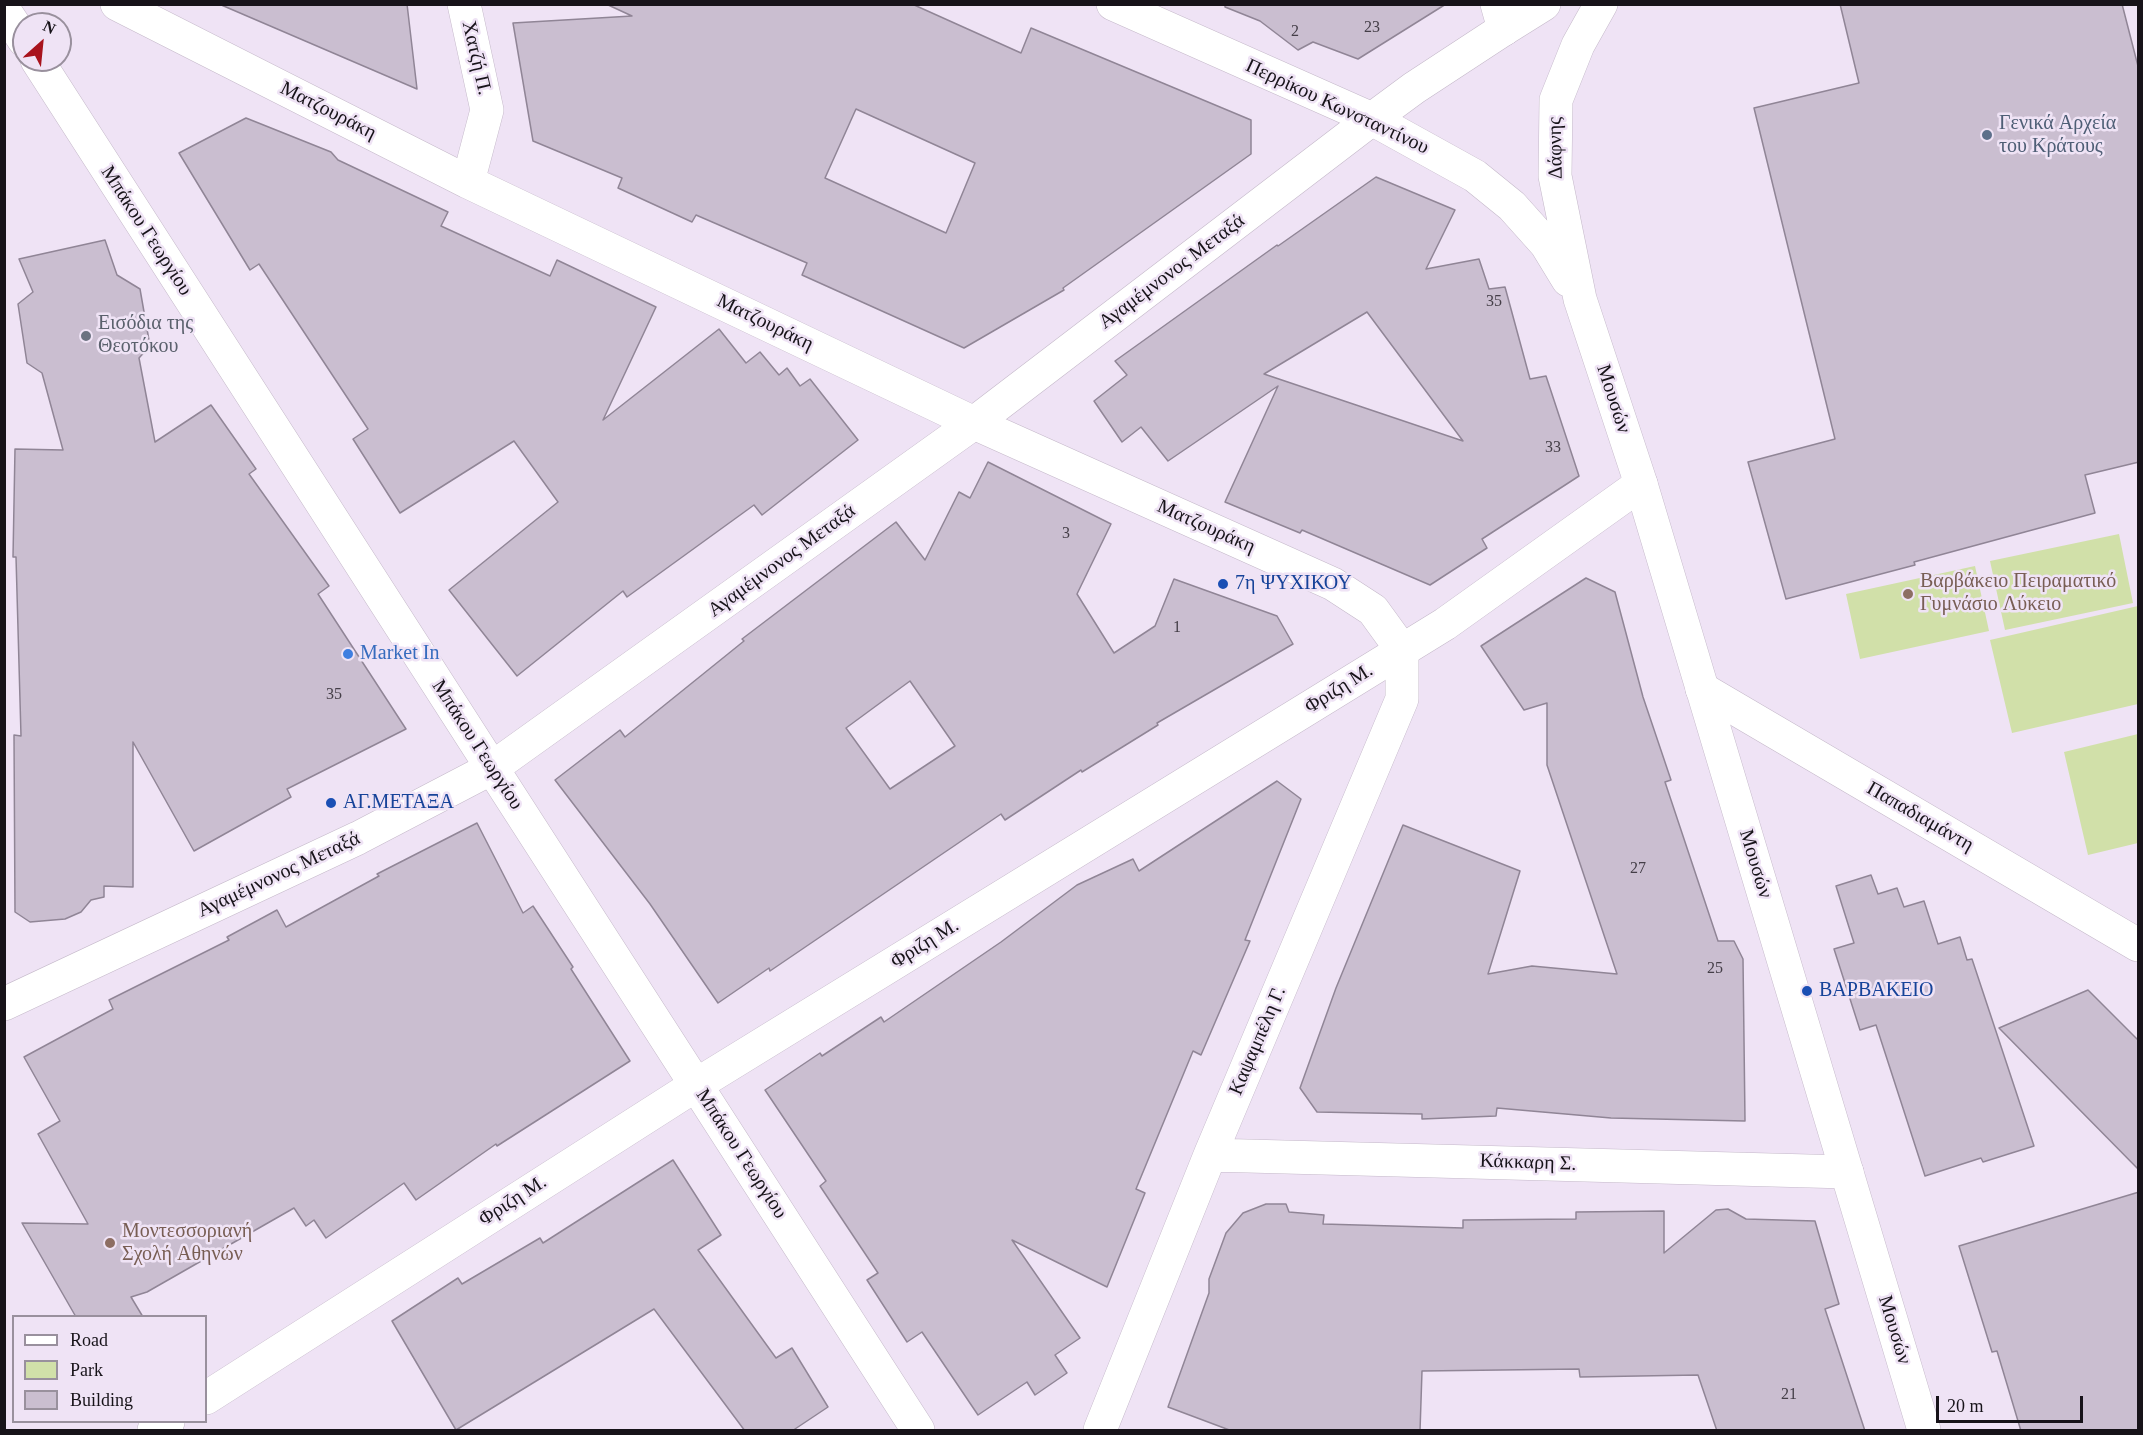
<!DOCTYPE html>
<html>
<head>
<meta charset="utf-8">
<style>
  body { margin:0 }
  #map { position:relative; width:2143px; height:1435px; overflow:hidden; background:#efe3f5; font-family:Georgia,serif }
  canvas { display:block }
  .frame { position:absolute; inset:0; border:6px solid #171319; pointer-events:none }
  .legend { position:absolute; left:12px; top:1315px; width:195px; height:108px; box-sizing:border-box; background:#efe3f5; border:2px solid #99909d; margin:0; padding:8px 10px; list-style:none; font-size:18px; color:#171319 }
  .legend li { display:flex; align-items:center; gap:12px; height:30px }
  .legend b { width:30px; border:2px solid #99909d }
  .north { position:absolute; left:12px; top:12px; width:60px; height:60px; box-sizing:border-box; background:#efe3f5; border:2px solid #99909d; border-radius:50%; rotate:27deg; font-size:16px; font-weight:700; line-height:24px; text-align:center; color:#171319 }
  .north::after { content:''; display:block; margin:auto; width:21px; height:27px; background:#a8131d; clip-path:polygon(50% 0,100% 100%,50% 72%,0 100%) }
  .scale { position:absolute; left:1936px; top:1396px; width:147px; height:27px; box-sizing:border-box; border:3px solid #171319; border-top:0; padding-left:8px; font-size:18px; line-height:21px; white-space:nowrap; color:#171319; -webkit-text-stroke:4px #efe3f5; paint-order:stroke }
</style>
</head>
<body>
<div id="map">
<canvas width="2143" height="1435"></canvas>
<div class="frame"></div>
<ul class="legend">
<li><b style="height:8px;background:#fff"></b>Road</li>
<li><b style="height:16px;background:#d1e0a9"></b>Park</li>
<li><b style="height:16px;background:#cabed0"></b>Building</li>
</ul>
<div class="north">N</div>
<div class="scale">20 m</div>
</div>
<script>
const g = document.querySelector('canvas').getContext('2d');
g.lineJoin = 'round';
function paint(path, color) { g.fillStyle = color; g.fill(path, 'evenodd'); }
function trace(path, color, width, dash) { g.strokeStyle = color; g.lineWidth = width; g.lineCap = dash ? 'butt' : 'round'; g.setLineDash(dash || []); g.stroke(path); }
function drawText(font, color, halo, rows, align = 'center') {
  g.font = font + ' Georgia,serif'; g.lineWidth = 5; g.setLineDash([]); g.textBaseline = 'middle'; g.strokeStyle = halo; g.fillStyle = color; for (const [text, x, y, turn = 0] of rows) {
    g.save(); g.translate(x, y); g.rotate((+turn || 0) * Math.PI / 180); g.textAlign = isNaN(turn) ? turn : align; if (halo) g.strokeText(text, 0, 0); g.fillText(text, 0, 0); g.restore();
  }
}
const green = new Path2D(`
  M2119 534 2133 603 2005 630 1990 561Z
  M1975 566 1989 631 1860 659 1846 594Z
  M2138 606V704L2012 733 1990 640Z
  M2138 734V843L2088 855 2064 752Z`);
const building = new Path2D(`
  M219 4H407L417 89Z
  M606 4H912L1021 53 1031 28 1251 120V154L1063 288 1064 290 964 348 802 275 807 263 696 215 692 222 618 188 622 178 533 141 513 23 632 16ZM856 109 975 163 946 233 825 178Z
  M1225 4H1446L1358 59 1313 42 1298 50 1260 21 1225 7Z
  M1840 4H2122L2139 70V462L2085 475 2095 513 1914 562 1915 565 1786 599 1748 462 1835 439 1754 108 1859 83Z
  M246 118 331 152 338 160 448 212 441 226 550 276 557 260 656 307 603 420 719 329 746 363 760 352 779 375 787 368 800 386 810 379 858 440 762 515 754 505 627 597 623 591 517 676 449 590 558 502 514 441 400 513 353 439 368 429 259 264 250 270 179 153Z
  M1376 177 1455 210 1426 269 1479 259 1489 289 1505 287 1530 379 1546 376 1579 476 1482 539 1487 548 1430 585 1302 530 1300 533 1225 502 1278 386 1168 461 1141 427 1122 442 1094 401 1127 375 1115 361 1277 245 1278 246ZM1367 312 1463 441 1264 374Z
  M105 240 117 275 140 289 150 346 139 358 155 442 211 405 256 469 249 474 329 586 318 594 406 729 287 789 291 797 194 851 133 742V887L104 886V897L91 900 81 912 65 919 30 922 15 912 14 735 21 736 16 557H13L15 449 63 450 42 373 27 363 18 304 33 292 19 259Z
  M988 462 1111 524 1077 594 1114 653 1155 626 1174 579 1277 616 1293 644 1157 723 1158 725 1082 772 1081 770 1005 820 1001 814 770 971 769 968 718 1003 650 904 555 780 620 730 625 737 744 641 742 639 896 522 925 560 959 492 970 498ZM910 681 955 746 890 789 846 728Z
  M1586 578 1615 592 1643 697 1671 780 1665 782 1718 941H1734L1743 959 1745 1121 1611 1118 1497 1108 1496 1116 1422 1119V1114L1317 1112 1300 1088 1336 988 1403 825 1520 871 1488 974 1532 966 1617 974 1547 765V703L1524 710 1481 646Z
  M1277 781 1301 799 1245 940 1250 941 1201 1055 1193 1051 1136 1189 1145 1193 1107 1287 1012 1240 1080 1338 1055 1355 1067 1373 1035 1395 1027 1382 978 1415 922 1332 907 1342 867 1280 878 1273 820 1186 826 1181 765 1090 820 1053 822 1056 881 1017 884 1022 1001 942 1077 885 1133 859 1139 871Z
  M477 823 523 913 533 906 573 967 571 969 630 1061 497 1146 496 1144 416 1200 404 1183 326 1238 314 1220 306 1226 294 1208 147 1292 131 1297 143 1317H76L22 1223 88 1224 38 1134 60 1121 24 1057 113 1009 109 1000 229 940 227 937 277 910 286 927 379 876 377 874Z
  M1871 875 1878 894 1897 888 1904 907 1924 901 1938 944 1960 937 1967 960 1972 959 2034 1146 1983 1162 1981 1158 1925 1176 1876 1025 1860 1030 1834 949 1854 943 1836 886Z
  M2088 990 2139 1041V1170L1999 1028Z
  M673 1160 721 1235 698 1250 776 1358 792 1348 828 1407 792 1431H745L654 1309 456 1430 392 1321 458 1278 462 1284 540 1238 543 1243Z
  M2139 1192V1431H2021L1997 1351 1992 1352 1959 1246Z
  M1266 1204H1286L1289 1212 1324 1215 1323 1224 1463 1228V1220L1576 1219V1212L1664 1211V1253L1716 1210 1728 1209 1746 1219 1815 1221 1839 1304 1825 1309 1865 1431H1717L1698 1375 1580 1377 1579 1369 1422 1371 1420 1431H1232L1168 1407 1209 1293V1279L1226 1233 1243 1213Z`);
const pedestrian = new Path2D(`
  M4 10 24 40
  M37 60 492 768`);
const minor = new Path2D(`
  M117 4 468 182 974 423 1333 584 1373 610 1402 650V699L1210 1155 1100 1430
  M464 4 487 110 468 182
  M1497 4 1504 29
  M1702 689 2138 945
  M1210 1155 1847 1172`);
const tertiary = new Path2D(`
  M492 768 918 1430
  M4 1004 358 838 492 768 974 423 1372 119 1414 88 1504 29
  M206 1398 696 1085 1445 624 1641 484
  M154 1430 168 1422`);
const secondary = new Path2D(`
  M1113 4 1372 119 1475 176 1512 206 1546 244 1568 280
  M1601 4 1578 45 1556 100 1555 176 1580 299 1641 484 1924 1430
  M1504 29 1544 4`);
const markers = [
  [1987,135,6,"#5c6f8a"],
  [86,336,6,"#6b7280"],
  [1223,584,6,"#1a4fb4"],
  [1908,594,6,"#8d6e63"],
  [348,654,6,"#3f7fe0"],
  [331,803,6,"#1a4fb4"],
  [1807,991,6,"#1a4fb4"],
  [110,1243,6,"#8d6e63"]
];
const numberNames = [
  ["23",1372,28],
  ["2",1295,32],
  ["35",1494,302],
  ["33",1553,448],
  ["3",1066,534],
  ["1",1177,628],
  ["35",334,695],
  ["27",1638,869],
  ["25",1715,969],
  ["21",1789,1395]
];
const streetNames = [
  ["Χατζή Π.",476,58,77],
  ["Περρίκου Κωνσταντίνου",1337,107,25],
  ["Ματζουράκη",328,111,27],
  ["Δάφνης",1556,148,-91],
  ["Μπάκου Γεωργίου",146,231,57],
  ["Αγαμέμνονος Μεταξά",1172,272,-37],
  ["Ματζουράκη",765,323,26],
  ["Μουσών",1613,399,72],
  ["Ματζουράκη",1206,527,24],
  ["Αγαμέμνονος Μεταξά",782,561,-36],
  ["Φριζη Μ.",1339,689,-32],
  ["Μπάκου Γεωργίου",477,745,57],
  ["Παπαδιαμάντη",1920,817,30],
  ["Μουσών",1755,864,73],
  ["Αγαμέμνονος Μεταξά",279,875,-25],
  ["Φριζη Μ.",925,944,-32],
  ["Καψαμπέλη Γ.",1258,1041,-67],
  ["Μπάκου Γεωργίου",741,1154,57],
  ["Κάκκαρη Σ.",1528,1163,2],
  ["Φριζη Μ.",513,1201,-33],
  ["Μουσών",1894,1330,73]
];
const serviceNames = [
  ["Γενικά Αρχεία",1999,124],
  ["του Κράτους",1999,147]
];
const worshipNames = [
  ["Εισόδια της",98,324],
  ["Θεοτόκου",98,347]
];
const educationNames = [
  ["Βαρβάκειο Πειραματικό",1920,582],
  ["Γυμνάσιο Λύκειο",1920,605],
  ["Μοντεσσοριανή",122,1232],
  ["Σχολή Αθηνών",122,1255]
];
const transitNames = [
  ["7η ΨΥΧΙΚΟΥ",1235,584],
  ["ΑΓ.ΜΕΤΑΞΑ",343,803],
  ["ΒΑΡΒΑΚΕΙΟ",1819,991]
];
const shopNames = [
  ["Market In",360,654]
];
paint(green, '#d1e0a9');
paint(building, '#cabed0');
trace(building, '#908596', 1.5);
trace(pedestrian, '#c4b8c9', 34);
trace(minor, '#c4b8c9', 34);
trace(tertiary, '#c4b8c9', 34);
trace(secondary, '#c4b8c9', 34);
trace(pedestrian, '#fff', 33);
trace(minor, '#fff', 33);
trace(tertiary, '#fff', 33);
trace(secondary, '#fff', 33);
for (const [x, y, r, color] of markers) { const dot = new Path2D(); dot.arc(x, y, r, 0, 2 * Math.PI); g.fillStyle = color; g.fill(dot); trace(dot, '#efe3f5', 2); }
drawText('16px', '#443e47', null, numberNames);
drawText('20px', '#171319', '#efe3f5', streetNames);
drawText('20px', '#4e5e75', '#efe3f5', serviceNames, 'left');
drawText('20px', '#5b616d', '#efe3f5', worshipNames, 'left');
drawText('20px', '#785e54', '#efe3f5', educationNames, 'left');
drawText('20px', '#164399', '#efe3f5', transitNames, 'left');
drawText('20px', '#366cbe', '#efe3f5', shopNames, 'left');
</script>
</body>
</html>
